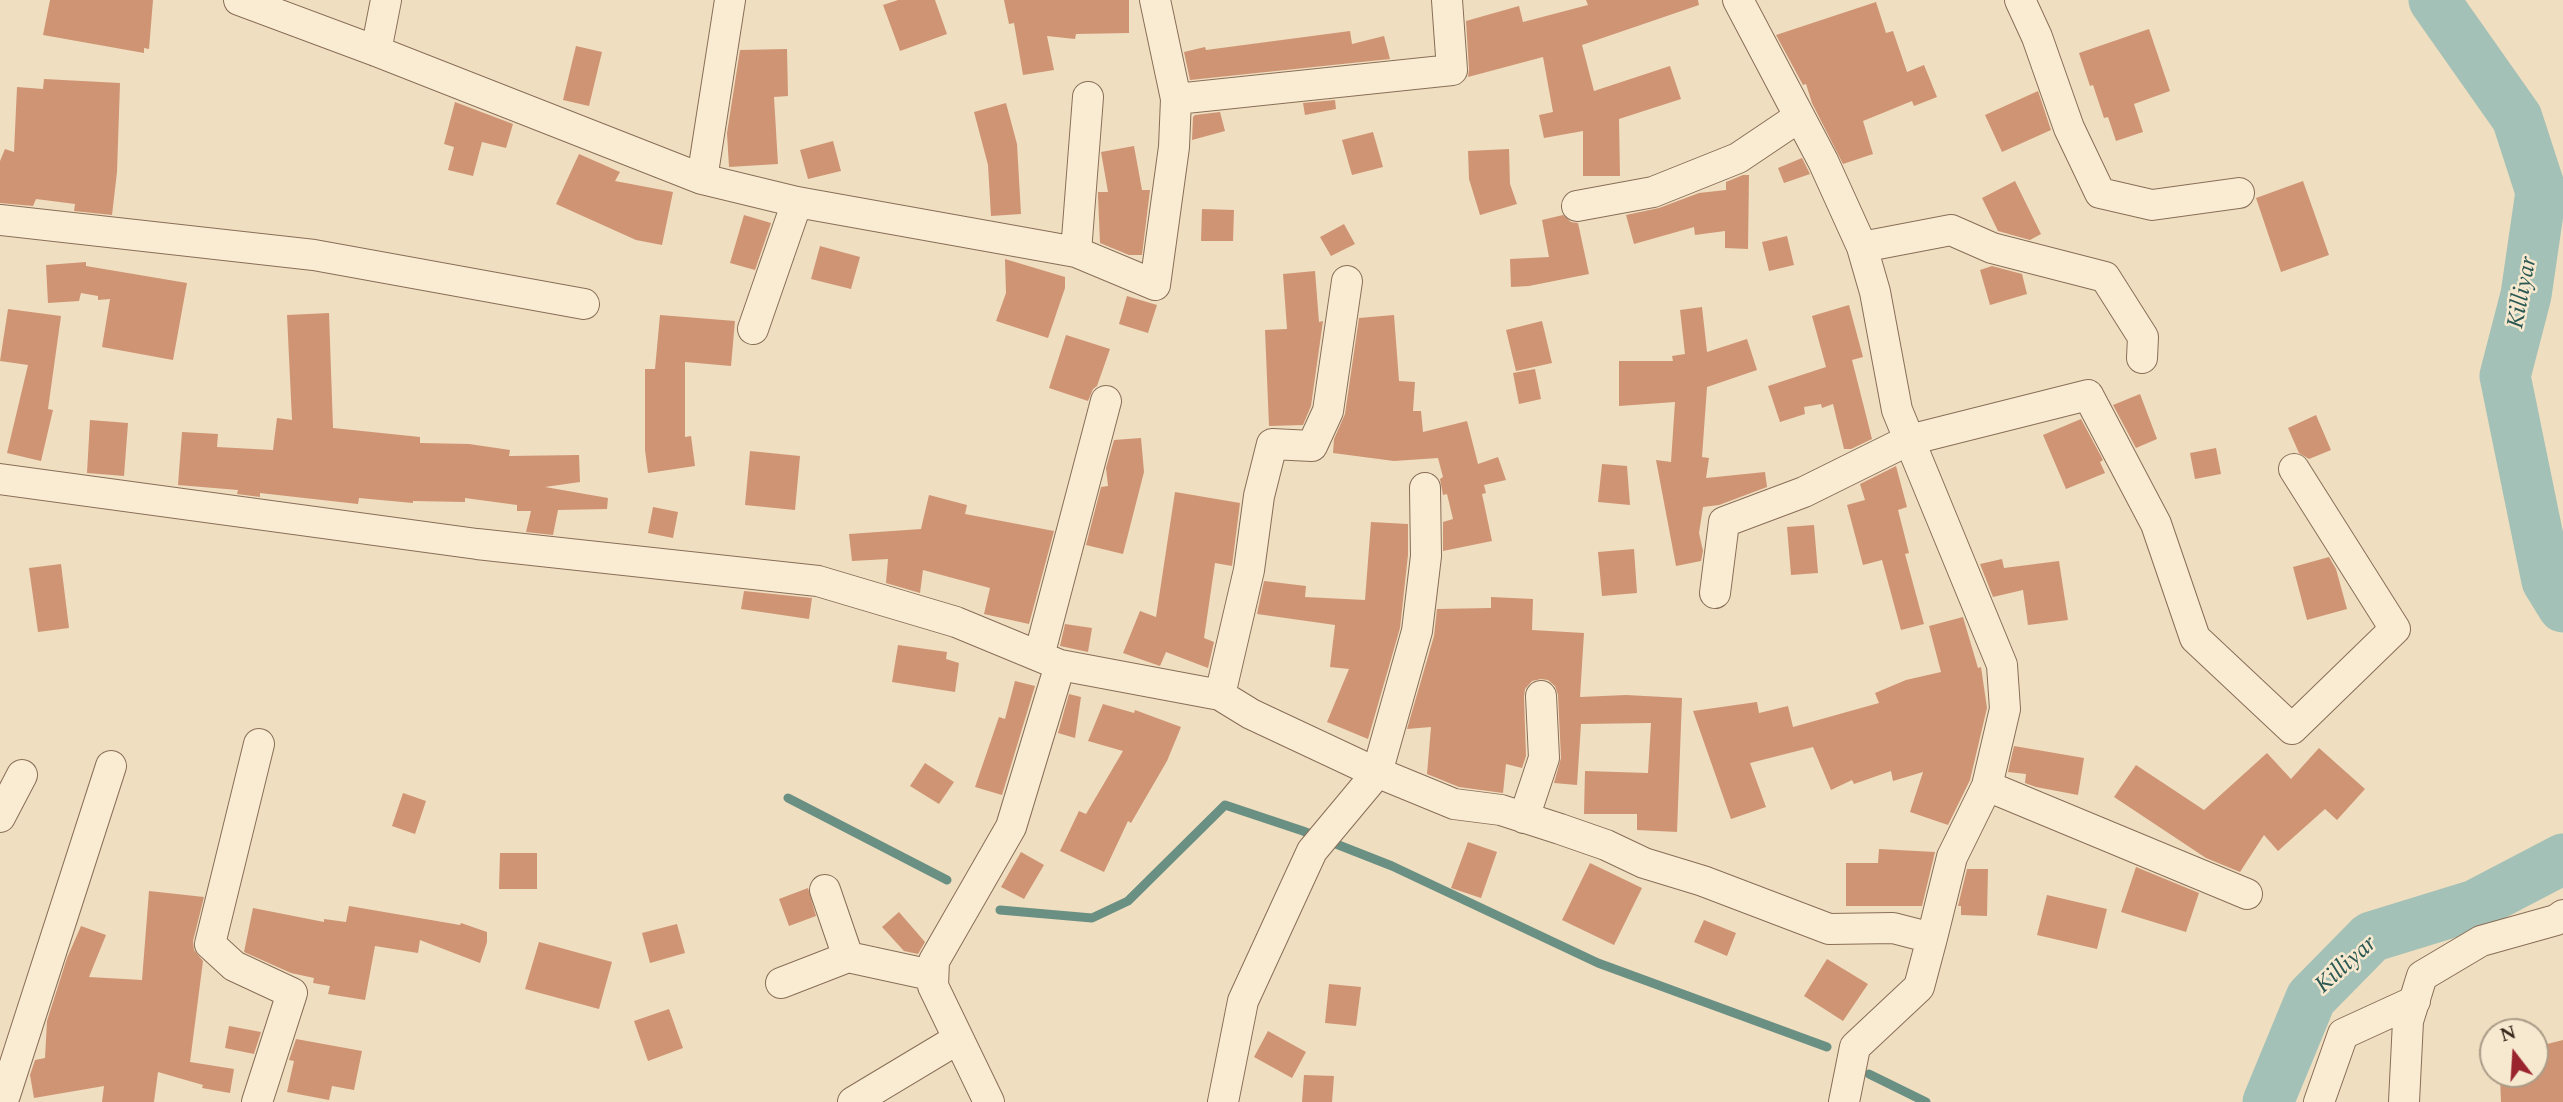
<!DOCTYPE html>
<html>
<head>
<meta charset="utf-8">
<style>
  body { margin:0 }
  #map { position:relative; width:2563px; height:1102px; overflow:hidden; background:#efdec0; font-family:Spectral,serif }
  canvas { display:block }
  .north { position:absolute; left:2479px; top:1018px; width:70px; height:70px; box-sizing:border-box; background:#f7e9d0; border:2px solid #ab9c88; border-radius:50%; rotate:343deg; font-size:19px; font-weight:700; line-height:28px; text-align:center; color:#38281c }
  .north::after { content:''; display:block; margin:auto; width:24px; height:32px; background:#9a252e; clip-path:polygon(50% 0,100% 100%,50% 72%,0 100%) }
</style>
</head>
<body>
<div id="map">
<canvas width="2563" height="1102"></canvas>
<div class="north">N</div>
</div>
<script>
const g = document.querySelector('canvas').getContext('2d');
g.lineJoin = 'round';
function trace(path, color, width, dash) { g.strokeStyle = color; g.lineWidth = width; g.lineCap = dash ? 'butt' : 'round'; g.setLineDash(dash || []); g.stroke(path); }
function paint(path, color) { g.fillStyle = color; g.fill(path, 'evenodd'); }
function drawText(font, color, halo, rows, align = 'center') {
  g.font = font + ' Spectral,serif'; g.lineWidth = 5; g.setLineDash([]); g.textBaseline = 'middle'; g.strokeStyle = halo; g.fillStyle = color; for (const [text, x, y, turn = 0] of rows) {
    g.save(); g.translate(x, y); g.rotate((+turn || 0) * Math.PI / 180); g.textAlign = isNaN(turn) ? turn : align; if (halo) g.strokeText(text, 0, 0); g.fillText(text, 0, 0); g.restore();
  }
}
const stream = new Path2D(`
  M788 798 947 880
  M1000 910 1092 918 1128 901 1225 805 1303 831 1392 866 1598 963 1827 1047
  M1869 1074 1926 1102`);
const river = new Path2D(`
  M2434 0 2517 118 2541 192 2526 295 2505 376 2547 581 2563 607
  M2268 1102 2311 998 2371 937 2475 905 2563 859`);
const building = new Path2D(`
  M50 0H153L149 49 144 48V53L43 35Z
  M898 0H935L947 34 900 51 883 5Z
  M1004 0H1129V33L1076 34 1075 39 1047 36 1054 70 1023 75 1014 23 1009 24Z
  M1586 0H1698L1699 5 1582 45 1594 91 1670 66 1681 99 1619 119 1620 176H1583V131L1544 138 1539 115 1553 112 1543 57 1468 77 1469 69 1466 21 1519 6 1523 22 1588 5Z
  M1876 2 1886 33 1893 31 1907 72 1924 65 1937 97 1914 106 1912 101 1863 121 1873 154 1843 164 1812 103 1806 84 1803 85 1776 35Z
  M2149 29 2170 91 2134 104 2143 132 2116 141 2108 117 2104 118 2093 85 2090 86 2079 53Z
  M1350 31 1352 44 1384 36 1390 59 1190 80 1184 52 1205 47 1206 50Z
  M576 46 602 52 589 106 563 100Z
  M787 49 788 96 774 97 778 164 729 167 727 133 740 50Z
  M44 79 120 83 117 172 112 215 74 211 75 204 36 199 33 206 0 203V161L5 149 14 152 17 87 43 89Z
  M2038 91 2051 130 2002 152 1985 115Z
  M1335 100 1336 109 1305 115 1303 103Z
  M455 102 513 124 506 148 482 142 473 176 448 170 454 147 444 144Z
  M1006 103 1017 144 1021 214 991 216 988 165 974 112Z
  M1220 112 1225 131 1192 140 1193 117 1195 115Z
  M1373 132 1383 167 1352 175 1342 140Z
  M833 141 841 171 808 179 800 150Z
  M1134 146 1142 190H1150L1142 255H1129L1100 243 1098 196V192H1108L1101 152Z
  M1509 149 1510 184 1517 204 1480 215 1469 179 1468 151Z
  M579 154 620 172 615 181 673 192 662 245 636 240 556 204Z
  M1802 158 1810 174 1784 183 1778 168Z
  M1743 175H1749L1748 249 1725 248V231L1695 235 1694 227 1634 244 1626 215 1659 208 1699 193 1726 190V182Z
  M2015 181 2041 234 2030 240 1998 231 1982 198Z
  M2303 181 2329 255 2281 272 2256 198Z
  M1202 209 1234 210 1233 241H1201Z
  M744 215 771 223 755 270 730 263Z
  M1563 215 1571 222 1578 223 1589 274 1529 286 1511 287 1510 259 1549 257 1542 220Z
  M1344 224 1355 244 1331 256 1320 237Z
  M1787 236 1794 265 1769 271 1762 242Z
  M820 246 860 257 851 289 811 279Z
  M1005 259 1065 277V288L1048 338 996 321 1006 293Z
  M86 262V266L187 283 173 360 102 347 110 299 98 300V296L81 293 79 301 48 303 46 265Z
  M1992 266 2022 274 2027 294 1990 305 1980 270Z
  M1315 271 1319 322 1323 321 1311 406 1303 425 1269 426 1265 330 1287 329 1283 274Z
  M1127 296 1157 305 1148 333 1119 324Z
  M1849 305 1863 357 1852 360 1872 439 1851 449H1844L1833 404 1822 408 1821 404 1804 407 1805 414 1780 422 1768 386 1826 367 1812 316Z
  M1702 307 1707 352 1747 339 1757 370 1707 387 1702 457 1709 458 1706 478 1765 472 1767 487 1719 505 1703 507 1699 533 1703 551 1701 561 1676 566 1656 460 1671 462 1675 402 1619 406V361H1673L1672 356 1685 354 1680 310Z
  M8 309 61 316 48 409 53 410 41 461 7 453 28 365 0 361Z
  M329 313 333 428 420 437V443L469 444 510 450 509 456 579 455 580 482 545 487 608 498 607 509 558 510 553 535 526 532 531 511H517V505L465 498V502L413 501V503L359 498 358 504 260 493V497L237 494 238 490 178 485 182 432 218 434 217 447 273 450 277 418 292 420 287 315Z
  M660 315 735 321 731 366 685 362V437L691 436 695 466 648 473 645 450V369H655Z
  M1394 315 1399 381 1415 382 1413 411H1421L1423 432 1467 421 1478 464 1498 457 1506 480 1484 485 1486 493 1482 494 1492 541 1443 551V522L1453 519 1447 494 1443 495 1440 479 1443 477 1438 458 1394 461 1333 453 1334 439 1345 414 1359 318Z
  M1542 321 1552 363 1516 371 1506 330Z
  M1066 335 1110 349 1097 386 1093 389 1088 401 1049 388Z
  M1535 369 1541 399 1519 404 1513 373Z
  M2140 394 2157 439 2136 448 2113 405Z
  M2316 415 2331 450 2309 459 2299 453 2288 428Z
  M2081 419 2103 460 2100 462 2105 473 2066 489 2043 435Z
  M90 420 128 423 124 476 87 473Z
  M1141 438 1144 472 1123 554 1086 545 1101 487 1108 486 1106 468 1114 440Z
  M2216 448 2221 474 2195 479 2190 453Z
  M750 451 800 456 795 510 745 505Z
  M1602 464 1627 466 1630 505 1598 502Z
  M1896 466 1907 507 1898 510 1909 553 1905 554 1924 624 1901 630 1882 560 1863 565 1847 505 1865 500 1860 484Z
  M1175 492 1240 503 1232 566 1215 563 1204 638 1214 642 1208 668 1166 652 1160 666 1123 653 1140 611 1156 617Z
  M929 495 967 505 965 514 1054 531 1029 624 984 614 990 588 923 570 920 593 886 583 888 559 852 561 849 534 921 529Z
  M653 507 678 512 673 538 648 533Z
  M1371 522 1408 524V555L1400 628 1368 739 1327 722 1349 669 1330 667 1335 625 1257 614 1264 581 1306 586 1305 597 1365 600Z
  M1814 525 1818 573 1791 575 1787 527Z
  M1634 549 1637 593 1602 596 1598 552Z
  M2329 557 2336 569 2347 609 2307 620 2293 567Z
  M2002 559 2004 568 2059 561 2068 620 2028 625 2023 590 1993 597 1980 564Z
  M61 564 69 628 38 632 29 568Z
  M744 591 812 598 809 619 741 609Z
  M1491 597 1533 599 1532 630 1584 633 1580 697 1626 695 1682 698 1677 832 1637 830V814H1584L1585 771 1648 773 1651 723 1581 724 1577 785 1554 783 1561 758 1558 695 1555 686 1548 680 1541 679 1532 681 1525 689 1524 697 1526 756 1522 768 1506 764 1503 793 1459 787 1427 774 1431 727 1407 729 1434 636 1437 609 1491 608Z
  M1963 617 1978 668 1981 667 1987 708 1970 780 1948 825 1910 812 1923 772 1893 781 1891 771 1854 784 1852 780 1831 790 1813 747 1750 763 1766 807 1731 819 1693 711 1757 702 1759 713 1788 706 1793 727 1879 703 1875 693 1906 680 1941 672 1929 626Z
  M1065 624 1092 628 1088 652 1060 646Z
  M898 645 947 652 946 659 959 663 955 692 892 682Z
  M1015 681 1035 686 1002 795 975 787 999 717 1005 719Z
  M1069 694 1081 697 1075 738 1058 733Z
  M1103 704 1134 713 1135 710 1181 727 1167 761 1131 823 1128 821 1104 872 1060 851 1079 811 1086 814 1123 751 1088 741Z
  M2014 746 2084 758 2078 795 2036 787 2025 783 2026 774 2008 772Z
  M2319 748 2365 789 2337 820 2325 809 2278 851 2264 835 2240 872 2206 858 2114 797 2136 765 2204 810 2267 753 2291 779Z
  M925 763 954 782 939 804 910 786Z
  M403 793 426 801 415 834 392 826Z
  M1468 842 1497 852 1481 898 1451 888Z
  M1879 849 1935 852 1922 906H1846V863H1878Z
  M1021 852 1044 865 1024 899 1001 887Z
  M500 853H537V889H499Z
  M1590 863 1642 888 1614 945 1562 920Z
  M2136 867 2199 893 2186 932 2121 912Z
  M1967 869H1988L1987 916 1961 915V906H1958Z
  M808 888 816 916 789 926 779 899Z
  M149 891 204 897 193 941 194 950 203 961 190 1062 234 1069 230 1093 202 1088 203 1085 158 1072 154 1102H102L104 1086 34 1098 30 1075 35 1060 45 1058 47 1021 67 958 81 926 106 935 89 977 142 980Z
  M2047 895 2107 909 2097 949 2037 935Z
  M349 906 460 925 461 923 487 932V942L480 963 420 940 418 953 375 946 365 1000 328 994 330 986 313 983 314 978 291 973 244 952 253 908 324 922V919L346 922Z
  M899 912 925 942 918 954 904 951 882 927Z
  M1704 920 1736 933 1727 956 1694 942Z
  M677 924 685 953 650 963 642 933Z
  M539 942 612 962 599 1009 525 989Z
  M1827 959 1868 984 1843 1021 1804 996Z
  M1329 984 1361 987 1356 1026 1325 1023Z
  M669 1009 683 1048 648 1061 634 1021Z
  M229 1026 261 1032 254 1054 225 1048Z
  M1268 1031 1306 1052 1292 1078 1254 1057Z
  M296 1039 362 1051 354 1090 332 1086 329 1100 287 1092 294 1061 289 1060Z
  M2563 1040V1102H2501L2500 1077H2506V1074H2535V1047Z
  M1304 1075 1334 1076 1332 1102H1302Z`);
const minor = new Path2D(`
  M239 0 376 51 702 179 797 202 1076 252 1155 285 1174 147 1176 99 1155 0
  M1738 0 1823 161 1862 247 1875 292 1897 410 2002 665 2005 709 1987 786 1952 857 1932 938
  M2020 0 2037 37 2069 128 2100 193 2152 205 2239 193
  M376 51 386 0
  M1176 99 1452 70 1447 0
  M702 179 730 0
  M1577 206 1653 192 1738 158 1799 117
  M0 220 314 255 584 304
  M1862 247 1951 230 1992 248 2105 277 2143 337 2142 358
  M1076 252 1088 97
  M753 329 797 202
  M0 479 477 544 818 581 956 622 1060 665 1220 695 1251 714 1364 767 1454 804 1501 810 1560 829 1606 845 1644 863 1703 881 1829 929 1893 928 1932 938 1919 987 1855 1047 1844 1102
  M1715 593 1724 522 1804 492 1909 440 2088 395 2156 524 2195 638 2292 729 2395 629 2294 469
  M1039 656 1106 401
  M1220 695 1249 570 1259 496 1272 444 1312 446 1328 411 1347 281
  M1987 786 2247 894
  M0 817 22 775
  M1524 818 1544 758 1541 696
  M825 890 848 957 931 975
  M781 983 848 957
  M5 1095 111 766
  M257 1102 292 993 234 966 210 944 259 744
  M853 1102 958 1039
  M989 1102 933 986 934 961 1011 827 1060 665
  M1223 1102 1243 1001 1312 851 1377 773 1417 631 1426 556 1425 488
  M2319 1102 2343 1034 2415 1001
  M2404 1102 2408 1021 2422 976 2481 941 2556 920 2563 915`);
const waterNames = [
  ["Killiyar",2524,293,-79],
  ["Killiyar",2347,966,-42]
];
trace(stream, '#6a8f83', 9);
trace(river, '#a3c1b6', 51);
paint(building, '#cf9474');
trace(minor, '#896e57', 32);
trace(minor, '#faecd3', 30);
drawText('italic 24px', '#2b5852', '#f7e9d0', waterNames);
</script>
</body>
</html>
